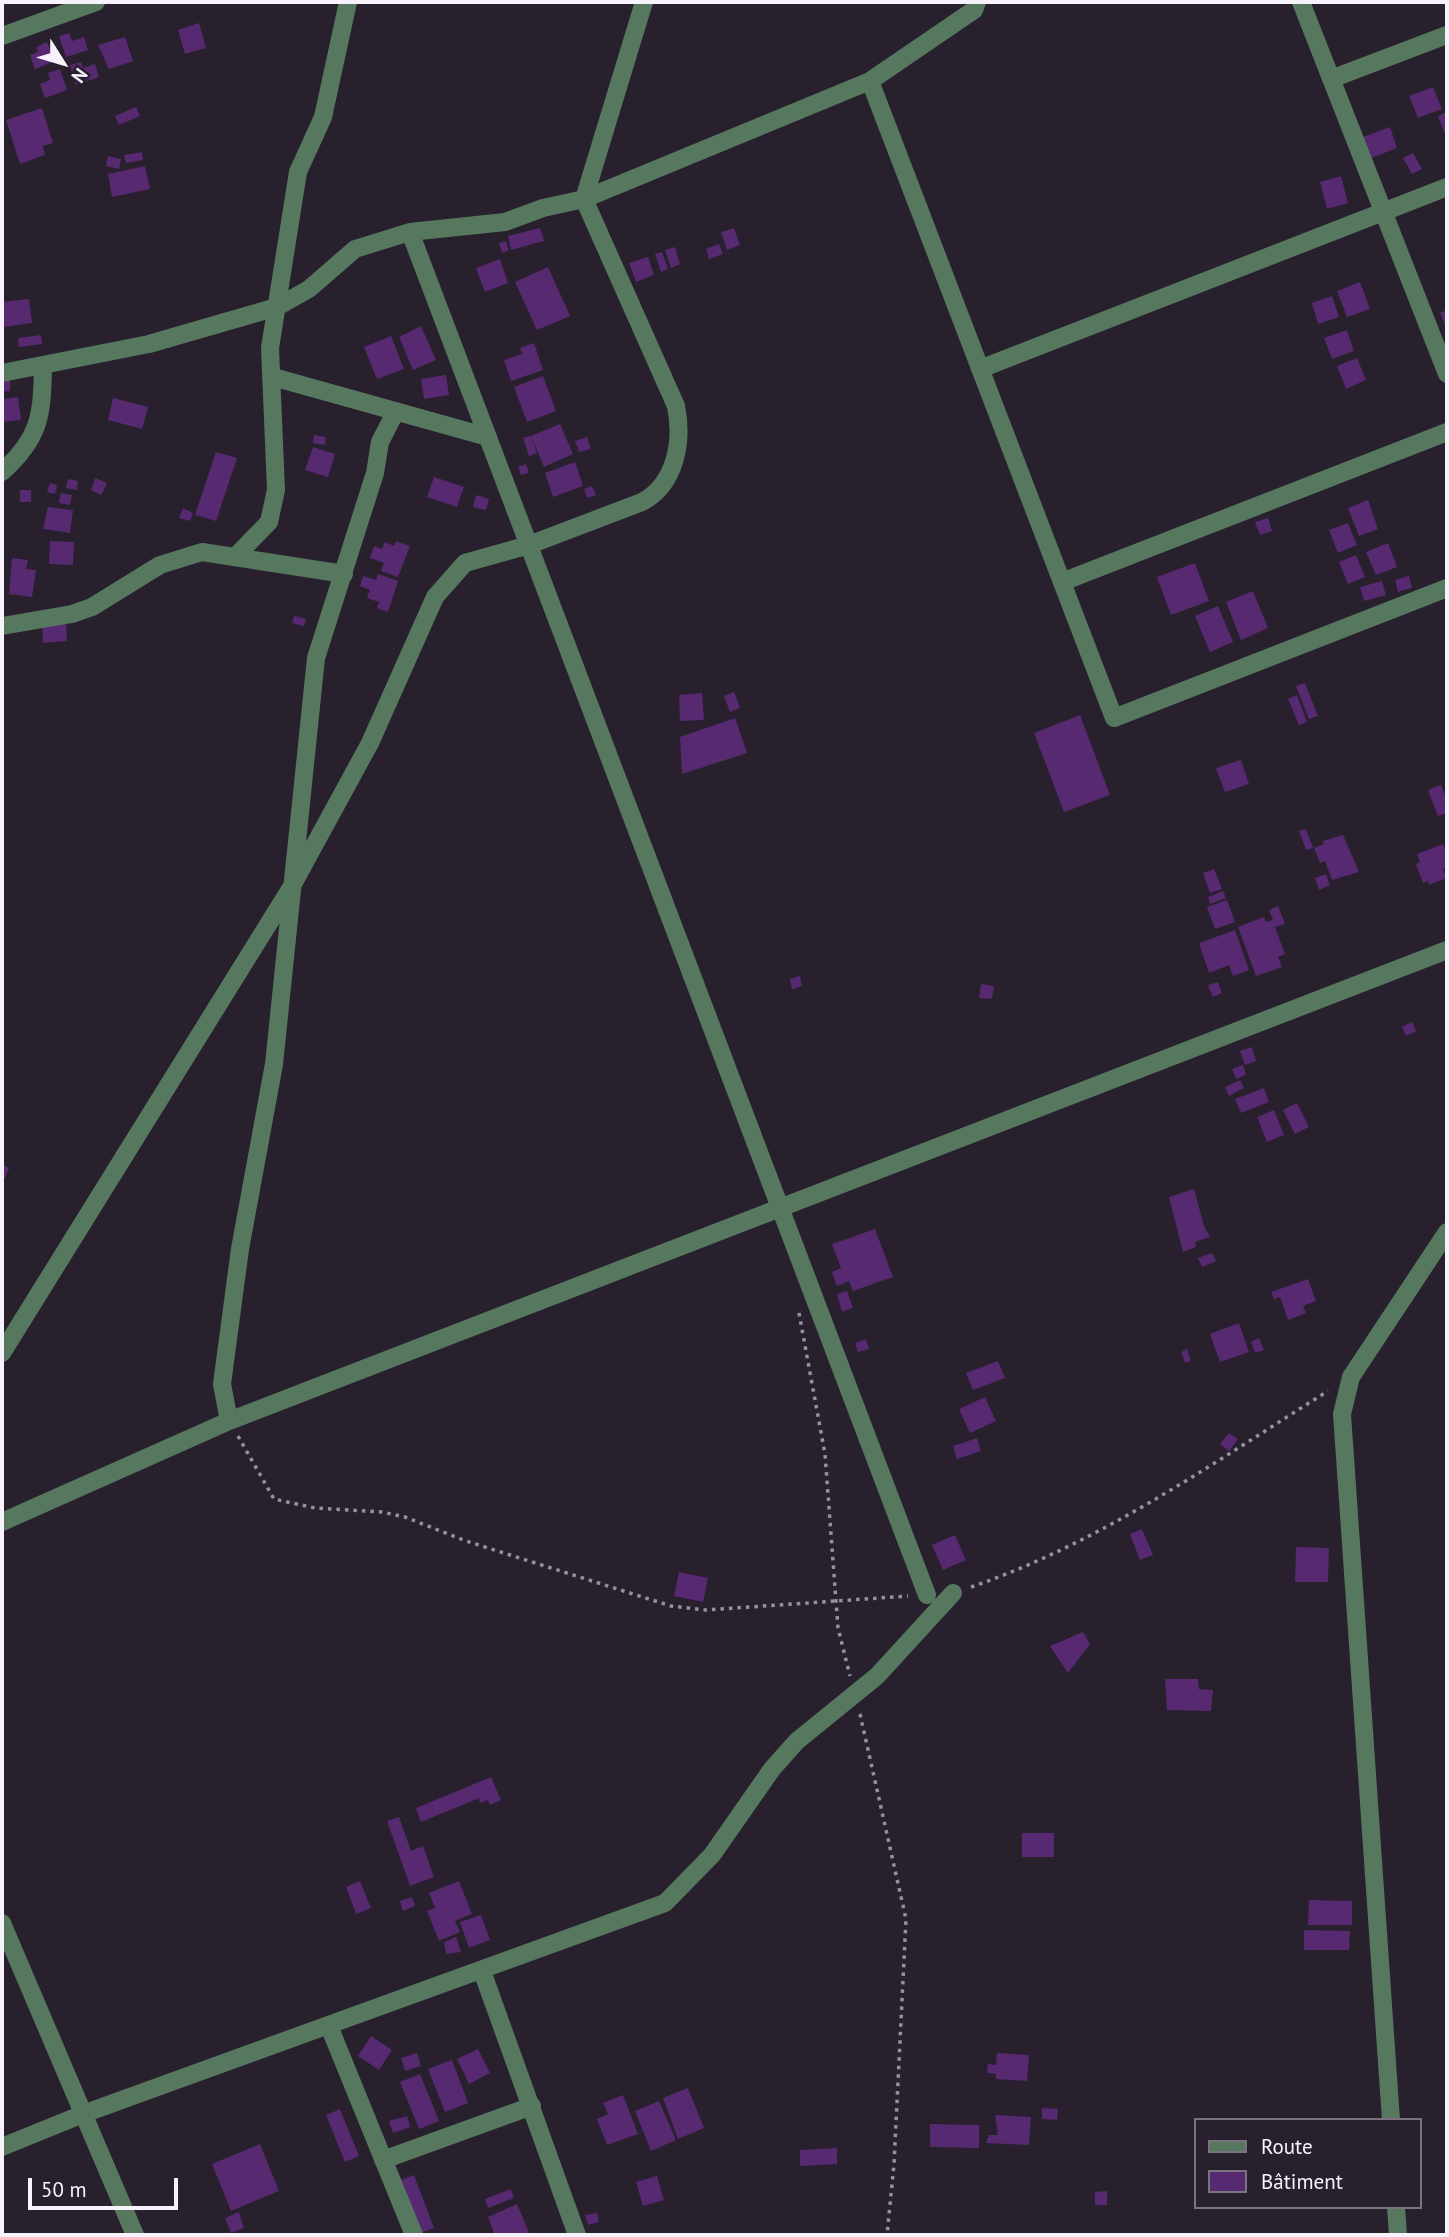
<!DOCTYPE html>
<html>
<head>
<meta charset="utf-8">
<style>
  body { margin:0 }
  #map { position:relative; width:1449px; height:2237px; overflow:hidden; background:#29202e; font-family:"PT Sans",sans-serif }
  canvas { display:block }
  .frame { position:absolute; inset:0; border:4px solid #f7f2fb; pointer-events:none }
  .legend { position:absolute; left:1194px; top:2118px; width:228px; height:91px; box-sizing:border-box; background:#29202e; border:2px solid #7b7480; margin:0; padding:9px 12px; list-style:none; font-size:21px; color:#f7f2fb }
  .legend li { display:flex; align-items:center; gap:14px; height:35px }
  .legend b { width:35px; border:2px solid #7b7480 }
  .north { position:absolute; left:28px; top:28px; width:70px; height:70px; -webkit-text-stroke:5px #29202e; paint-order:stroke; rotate:127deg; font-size:19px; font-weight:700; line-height:28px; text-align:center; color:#f7f2fb }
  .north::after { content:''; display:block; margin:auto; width:24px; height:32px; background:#f7f2fb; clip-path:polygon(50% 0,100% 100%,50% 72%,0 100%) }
  .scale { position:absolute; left:28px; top:2178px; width:150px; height:32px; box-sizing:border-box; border:4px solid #f7f2fb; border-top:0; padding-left:9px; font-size:21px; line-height:24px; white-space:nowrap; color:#f7f2fb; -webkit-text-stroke:5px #29202e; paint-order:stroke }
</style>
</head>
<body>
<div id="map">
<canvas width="1449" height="2237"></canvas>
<div class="frame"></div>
<ul class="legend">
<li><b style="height:9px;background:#56785f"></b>Route</li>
<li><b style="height:19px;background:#562970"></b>Bâtiment</li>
</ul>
<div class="north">N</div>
<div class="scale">50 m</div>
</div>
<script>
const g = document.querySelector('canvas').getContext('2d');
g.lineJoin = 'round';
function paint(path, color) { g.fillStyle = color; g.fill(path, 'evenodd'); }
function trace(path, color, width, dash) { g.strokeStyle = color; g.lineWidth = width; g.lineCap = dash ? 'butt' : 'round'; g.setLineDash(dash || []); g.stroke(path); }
const building = new Path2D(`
  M199 23 206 48 185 54 178 30Z
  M69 33 72 41 84 37 88 50 66 57 59 36Z
  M125 37 133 61 109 69 98 45Z
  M47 42 55 61 35 69 30 55 38 52 36 47Z
  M81 62 83 68 95 64 99 77 76 85 70 65Z
  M60 69 67 90 45 98 40 84 50 80 48 73Z
  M1433 87 1442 109 1418 118 1409 96Z
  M136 107 140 116 119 125 115 116Z
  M42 108 53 143 43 146 45 155 20 164 6 120Z
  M1447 112V140L1438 116Z
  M1390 127 1397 148 1371 158 1363 137Z
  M142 152 143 160 126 163 124 155Z
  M1413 153 1422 169 1412 174 1403 158Z
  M108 156 121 159 119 169 106 166Z
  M145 166 150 189 112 197 108 174Z
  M1341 176 1348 203 1327 209 1320 182Z
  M540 228 544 241 511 250 508 236Z
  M734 228 740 245 727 250 721 232Z
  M506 241 509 250 502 253 499 243Z
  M719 244 723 254 709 259 706 249Z
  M675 247 680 264 671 268 665 250Z
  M662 252 668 269 661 272 655 254Z
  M648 257 654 275 636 282 629 263Z
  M500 259 508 283 485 292 476 268Z
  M548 267 570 316 537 330 515 282Z
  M1360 282 1370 309 1347 317 1337 291Z
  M1332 296 1339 317 1318 324 1312 303Z
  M29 299 32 323 3 327 2 302Z
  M1447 310V329L1440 313Z
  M421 326 436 360 413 370 399 337Z
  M1347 330 1354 351 1332 359 1324 338Z
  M41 335 42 344 19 347 18 338Z
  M391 336 404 369 377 379 364 347Z
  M534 343 543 370 511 381 504 360 522 354 520 348Z
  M1357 358 1366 380 1346 389 1337 366Z
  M446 375 449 395 424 399 421 379Z
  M543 376 556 411 527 422 514 387Z
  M2 379H10V391L2 392Z
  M18 397 21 420 2 422V399Z
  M113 398 148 407 142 429 108 420Z
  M560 424 573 454 544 467 531 436Z
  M314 435 326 437 325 445 313 443Z
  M531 436 537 453 529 456 523 438Z
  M587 437 591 449 579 452 575 441Z
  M313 447 335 454 328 477 305 470Z
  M216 452 237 458 216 521 195 515Z
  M575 462 583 486 553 497 545 473Z
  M526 464 529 473 521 475 518 467Z
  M434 477 464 487 457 507 427 497Z
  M95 478 107 483 101 495 91 490Z
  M68 479 78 481 77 490 66 488Z
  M50 483 57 485 55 494 47 492Z
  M592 486 596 495 587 498 584 489Z
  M20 490H31V502H20Z
  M61 493 72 495 70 505 59 503Z
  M476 495 489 499 486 510 473 507Z
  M1368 500 1378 529 1359 536 1348 508Z
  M48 507 73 510 70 533 43 529Z
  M183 508 193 513 190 521 179 518Z
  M1268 518 1272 531 1260 535 1255 522Z
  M1348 523 1357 545 1338 553 1329 530Z
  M50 541 74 542 73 565 49 564Z
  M396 541 410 546 398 577 381 571 384 563 370 558 374 546 382 549 385 542 394 546Z
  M1388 543 1397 567 1376 575 1366 552Z
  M1356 555 1365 577 1348 584 1339 562Z
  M12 558 28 560 26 569 36 570 32 597 9 594Z
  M1195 563 1209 601 1171 615 1157 577Z
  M378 574 398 581 388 612 377 608 379 602 367 598 370 590 360 586 363 576 376 580Z
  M1409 576 1412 588 1398 592 1395 580Z
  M1382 581 1386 595 1364 601 1360 587Z
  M1253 591 1268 628 1241 640 1226 602Z
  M1218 606 1233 642 1210 652 1195 616Z
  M294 616 306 619 304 626 292 623Z
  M66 620 67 641 43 643 42 622Z
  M1305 683 1318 716 1309 719 1296 686Z
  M734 692 740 708 730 712 724 696Z
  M702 693 704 720 680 721 679 695Z
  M1297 695 1307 722 1299 725 1288 699Z
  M1080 715 1110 795 1064 812 1034 733Z
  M735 718 747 753 682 774 680 737Z
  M1241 760 1249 784 1225 792 1216 768Z
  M1441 785 1447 800V813L1438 816 1428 790Z
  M1306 829 1313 848 1306 850 1299 831Z
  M1343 835 1359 872 1332 880 1325 861 1320 863 1314 848 1324 844 1323 841Z
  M1443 844 1447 853V867L1443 869 1447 878 1429 885 1428 881 1423 883 1416 864 1420 862 1417 854Z
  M1214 869 1222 889 1210 893 1203 873Z
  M1326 874 1330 885 1319 890 1315 878Z
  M1223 891 1226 898 1210 904 1208 897Z
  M1227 900 1235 922 1215 929 1207 907Z
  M1278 906 1285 924 1275 927 1285 954 1278 957 1282 967 1256 976 1238 927 1264 917 1266 922 1273 920 1269 910Z
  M1235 930 1249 970 1233 976 1229 965 1209 973 1199 943Z
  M800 976 802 986 792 989 790 979Z
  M1218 982 1222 993 1213 997 1208 985Z
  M981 984 994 986 992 999 979 998Z
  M1412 1022 1416 1031 1406 1036 1402 1027Z
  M1252 1047 1256 1061 1245 1065 1240 1051Z
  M1243 1065 1246 1075 1236 1079 1232 1069Z
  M1240 1080 1244 1088 1229 1096 1225 1087Z
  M1264 1088 1269 1102 1241 1113 1235 1099Z
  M1297 1103 1309 1127 1295 1134 1283 1110Z
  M1274 1110 1284 1135 1267 1142 1257 1117Z
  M2 1164 9 1168 5 1178 2 1177Z
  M1194 1189 1204 1226 1210 1237 1195 1242 1196 1247 1183 1252 1169 1197Z
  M875 1229 893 1277 853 1291 849 1281 837 1286 832 1272 841 1268 832 1244Z
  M1212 1253 1216 1261 1202 1267 1198 1258Z
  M1308 1279 1316 1301 1303 1306 1306 1313 1288 1320 1280 1297 1274 1299 1271 1292Z
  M847 1291 853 1308 842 1312 837 1294Z
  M1239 1323 1249 1352 1220 1362 1210 1334Z
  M1259 1338 1264 1350 1255 1353 1251 1342Z
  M866 1339 869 1349 858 1352 855 1343Z
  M1187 1349 1191 1361 1185 1363 1181 1352Z
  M998 1361 1005 1378 973 1390 966 1373Z
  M985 1397 996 1421 970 1433 959 1409Z
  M1229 1433 1238 1439 1229 1451 1220 1444Z
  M977 1438 981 1451 957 1459 953 1446Z
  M1142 1529 1153 1555 1140 1560 1130 1534Z
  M955 1535 966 1560 943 1570 932 1545Z
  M1296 1547 1329 1548 1328 1582H1295Z
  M679 1572 708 1578 703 1602 674 1596Z
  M1083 1632 1090 1644 1068 1673 1050 1646Z
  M1165 1679H1198L1199 1689 1213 1690 1211 1711 1167 1710Z
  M491 1777 501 1800 490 1805 488 1800 480 1803 479 1798 421 1822 416 1808Z
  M399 1817 411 1851 423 1846 434 1877 410 1886 387 1821Z
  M1022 1833H1054V1857H1022Z
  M360 1881 371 1908 356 1914 346 1887Z
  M459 1881 472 1914 455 1921 460 1932 439 1941 427 1911 435 1908 429 1893Z
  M412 1897 415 1906 403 1911 400 1901Z
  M1309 1900 1352 1901V1925H1308Z
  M481 1915 490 1940 469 1948 460 1922Z
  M1304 1930 1350 1931 1349 1950H1304Z
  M456 1937 461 1952 446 1954 444 1942Z
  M371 2036 392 2050 379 2070 358 2056Z
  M478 2049 490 2073 469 2084 457 2059Z
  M417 2053 421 2066 405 2071 401 2058Z
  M997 2053 1029 2055 1027 2081 996 2079V2074L987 2073 988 2064 996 2065Z
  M452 2060 468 2103 445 2112 428 2069Z
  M420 2074 439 2121 419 2129 400 2082Z
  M688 2088 704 2128 678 2139 663 2098Z
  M623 2095 638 2134 607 2145 597 2119 608 2114 603 2103Z
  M659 2101 676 2140 651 2151 635 2111Z
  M1042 2108 1058 2109 1057 2120 1042 2119Z
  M340 2109 359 2156 345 2162 326 2115Z
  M995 2115 1031 2117 1029 2145 986 2143 989 2135H998Z
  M407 2116 410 2127 393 2133 389 2121Z
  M930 2124 979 2125V2148L930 2147Z
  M260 2144 279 2191 231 2211 212 2164Z
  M837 2148V2164L800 2166V2150Z
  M414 2175 434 2228 421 2233 401 2180Z
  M657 2176 664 2200 643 2206 636 2182Z
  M511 2189 514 2198 488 2208 485 2199Z
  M1107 2191V2205H1095V2192Z
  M517 2204 530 2235H495L488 2217Z
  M239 2212 244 2228 231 2233 225 2218Z
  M597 2213 599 2222 588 2225 585 2215Z`);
const path = new Path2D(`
  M799 1313 825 1454 838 1628 850 1676
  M238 1436 274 1499 315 1508 382 1512 405 1517 466 1541 671 1606 706 1610 908 1596
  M971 1587C1100 1543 1213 1463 1328 1391
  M860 1714 906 1919 894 2164 887 2235`);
const minor = new Path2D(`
  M1301 2 1447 374
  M2 36 96 2
  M1331 79 1447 35
  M870 81 1114 718 1447 588
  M410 232 927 1595
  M980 369 1447 187
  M2 373 149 344 277 307 309 289 355 249 410 232 505 222 543 208 584 199 870 81 974 10 977 2
  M273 377 488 437
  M2 472C40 438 42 416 43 367
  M235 557 269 522 276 490 270 348 298 172 323 117 348 2
  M1062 582 1447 432
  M2 626 72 614 92 607 160 565 202 552 344 574
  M2 1353 292 886 370 743 435 597 465 563 529 545 642 502C676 484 683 441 676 406L584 199 644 2
  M229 1421 222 1384 240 1249 274 1064 316 658 375 473 380 442 396 411
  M2 1522 229 1421 1447 950
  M2 1923 135 2235
  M482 1971 577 2235
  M329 2026 414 2235
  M1391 2120 1342 1414 1351 1377 1447 1232
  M2 2147 83 2114 665 1903 712 1855 772 1769 797 1741 877 1676 953 1593
  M383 2160 532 2106
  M1396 2207 1398 2235`);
paint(building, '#562970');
trace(path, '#98919d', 3.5, [3.5, 5]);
trace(minor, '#56785f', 18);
</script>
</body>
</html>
